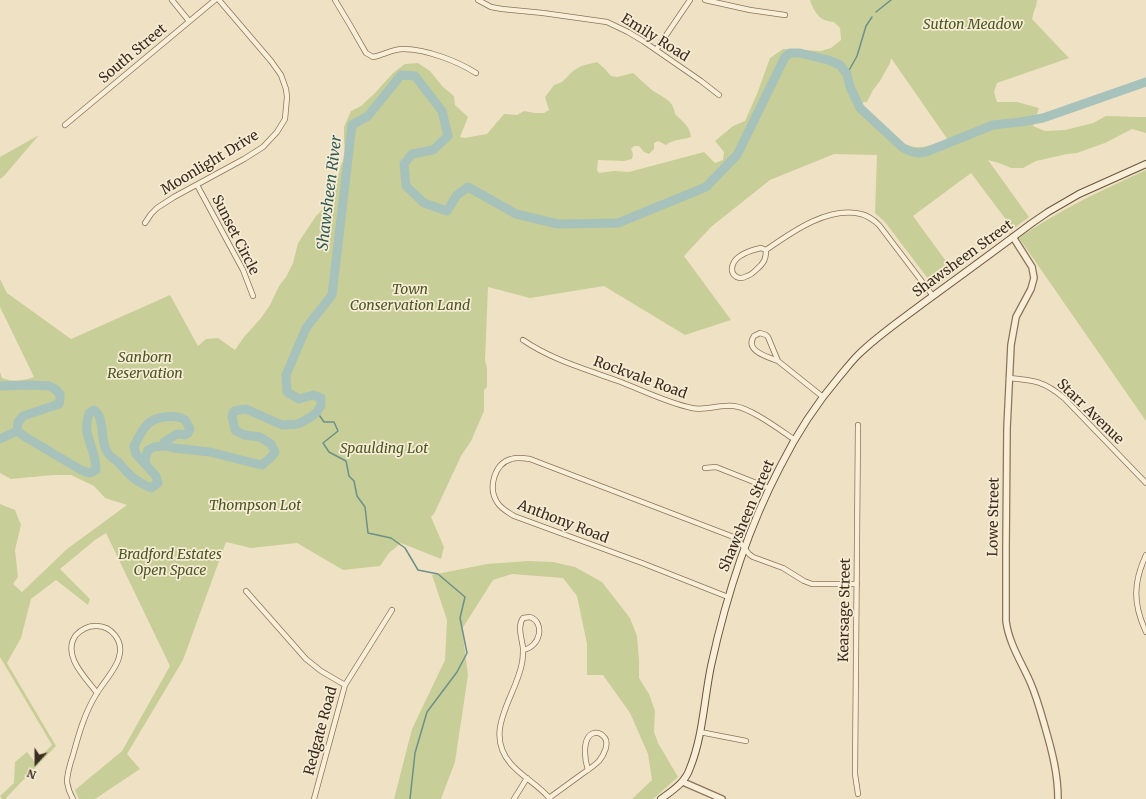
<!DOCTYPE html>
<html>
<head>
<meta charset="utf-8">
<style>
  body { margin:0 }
  #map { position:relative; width:1146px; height:799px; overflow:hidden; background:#efe2c4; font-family:Merriweather,serif }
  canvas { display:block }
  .north { position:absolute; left:16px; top:743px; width:40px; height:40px; -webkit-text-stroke:3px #f6ecd4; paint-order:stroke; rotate:201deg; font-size:11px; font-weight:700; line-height:16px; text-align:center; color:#3a2c1e }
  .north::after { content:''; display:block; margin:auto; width:14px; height:18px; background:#3a2c1e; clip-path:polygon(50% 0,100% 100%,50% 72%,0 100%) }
</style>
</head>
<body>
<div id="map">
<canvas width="1146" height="799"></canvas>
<div class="north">N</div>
</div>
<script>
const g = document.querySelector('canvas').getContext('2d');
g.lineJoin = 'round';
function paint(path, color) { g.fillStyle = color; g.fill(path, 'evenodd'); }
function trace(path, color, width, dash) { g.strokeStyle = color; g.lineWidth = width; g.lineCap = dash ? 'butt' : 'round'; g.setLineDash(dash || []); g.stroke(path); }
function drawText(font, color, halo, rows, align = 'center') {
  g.font = font + ' Merriweather,serif'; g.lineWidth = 3.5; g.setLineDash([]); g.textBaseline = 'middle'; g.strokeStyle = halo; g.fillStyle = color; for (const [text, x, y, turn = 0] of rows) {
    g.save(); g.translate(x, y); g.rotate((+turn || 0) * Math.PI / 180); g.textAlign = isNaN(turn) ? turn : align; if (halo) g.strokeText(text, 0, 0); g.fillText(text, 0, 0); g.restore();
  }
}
const green = new Path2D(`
  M811 0H1037L1036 7 1035 8 1032 19 1069 58 997 83 994 92 997 102H1017L1039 108 1033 126 1045 131 1065 130 1093 123 1106 116 1140 117H1146V133L1132 129 1105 143 1077 153 1067 154 1036 161 1023 168H1011L999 163 988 160 1029 217 1013 229 971 173 913 216 954 272 937 285 932 284 885 222 875 213 877 155 834 154 770 180 711 227 684 256 731 320 685 335 604 286 530 298 488 287 485 361 487 368V387L484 390V411L471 441 461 456 434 514 431 517 444 547 441 559 401 543 389 553 380 566 343 570 297 543 251 548 226 542 183 660 127 754 140 769 95 799H79L75 790 122 751 170 666 106 533 95 540 60 569 90 599 88 605 56 580 31 599 21 638 7 663 56 746 6 798 7 799H2L0 796 14 783 15 762 27 752 35 762 52 745 0 657V504L15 510 21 525 15 550 18 577 13 584 22 592 67 549 127 505 105 498 94 486 71 475H53L11 479 0 473V372L2 378C13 382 23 381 34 377L0 307V279L7 293 71 339 170 295 198 346 206 339 218 338 235 350 244 337 261 318 270 305 279 286 286 277 293 263 298 243 316 216 324 208 333 207 336 184 341 165 345 157 344 140V127L351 111 361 106 375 93 393 73 405 64 418 63 430 71 443 87 454 96 455 105 468 117 460 137 464 138 487 134 504 114 517 115 524 111 535 113H544L549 110 545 97 554 85 562 82 573 71 581 66 597 62 605 69 611 76 617 77 633 73C639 78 645 84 652 90 663 98 673 99 675 114 682 121 690 126 691 137 683 140 673 139 666 145L658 141 654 143V149L649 154 644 152 639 146H634L631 149 633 154 632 159 624 161 598 160 597 170 599 173 614 171 629 172 704 152 715 163 723 160 724 152 715 141 733 126 745 121 757 94 770 58 783 49 821 51 831 48 841 40 840 28 834 22C819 21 816 14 810 1ZM891 58 948 140C939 143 924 148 915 147 909 146 896 141 891 138 889 136 887 133 885 131 875 122 862 117 857 103L867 102 873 90 880 81 890 63Z
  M39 135 4 176 0 179V157Z
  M1146 170V421L1019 238C1059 210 1102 190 1146 170Z
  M528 561 553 562 575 567 602 582 630 618 637 636 639 660V678L649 694 655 711 654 732 658 743 678 777 653 799H632L652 780 648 754 630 713 603 675H587V644L577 596 563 578 512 574 493 580 462 629 468 675 455 762 441 799H394L412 729 445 660 447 620 432 575 487 564Z`);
const stream = new Path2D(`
  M876 12 891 0
  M847 74 857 56 866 26 872 17
  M317 412 324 422H334L338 431 323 443 329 452 346 461 349 476 354 481 357 496 365 507 368 533 391 538 405 548 418 570 438 574 465 597 460 618 467 653 457 672 427 712 415 753 410 799`);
const river = new Path2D(`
  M0 386 32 385 49 386 55 389 60 394V399L59 404 23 416 18 422 17 431 27 438 81 470 89 473 96 470C96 455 90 447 87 432 86 426 87 420 89 413L94 410C106 418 99 442 108 453 110 457 114 459 117 461 121 465 124 469 128 473 134 480 142 484 151 488L158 483 156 476 136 454 134 446C138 439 142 429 148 424 156 416 176 414 185 420 187 422 188 426 190 429L188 433 185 435 177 434 164 442V445L173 448 210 452 257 464 262 465C267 460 272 458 275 452L271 444 260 437 244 435 235 430 232 416 234 411 246 409 282 425 298 424 311 417 317 412 321 405V398L313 395 299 399 287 392 286 375 306 328 332 295 352 125 368 116 401 75 415 76 442 111 448 136 433 150 412 154 404 164 406 186 424 203 447 211 457 195 468 187 516 214 558 224 618 223 706 187 737 155 785 57 790 53H800L828 60 840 65 847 74 850 87 860 108 903 148 912 152 919 153 926 152 993 125 1021 122 1043 118 1146 82
  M0 439 17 431
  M145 464 146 456 148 450 154 447 165 446`);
const minor = new Path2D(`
  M172 0 189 21
  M335 0 350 25 366 53 373 57C383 55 393 49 403 49 426 49 457 61 476 73
  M478 0 491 7 502 9 543 13 607 22 628 32 643 41 701 81 719 95
  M705 0 750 10 785 15
  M656 50 690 0
  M65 125 215 0
  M197 185 243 270 253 296
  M145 223 151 214 157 208 174 197 244 159 263 147 277 132 285 119 287 97 286 89 281 75 271 61 219 0
  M766 250C766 259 764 263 757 269 754 272 751 275 747 276 737 282 728 273 734 262 739 254 752 250 761 248L766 250C792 232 828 206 861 214 868 216 874 220 879 225L933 296
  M523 340C552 360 588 370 621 382 644 391 668 403 692 408 706 411 720 404 734 406 751 408 780 430 795 440
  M778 361C768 357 744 351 754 336L760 333 766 335 768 337 778 361 823 397
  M1009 378C1033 380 1044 381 1064 398L1146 483
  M705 468 716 467 769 488
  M1146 555C1133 583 1133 604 1146 632
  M246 591 306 659 321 671 345 685
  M728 597 642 563 514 516C508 512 501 509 497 502 488 488 494 464 511 459 517 457 524 458 530 459L731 536 739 541 749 554 753 557 783 568 804 581 812 584H857
  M523 650C541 647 545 622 530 617L523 618C517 626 522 639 523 648 523 653 523 658 522 663 516 697 482 731 511 764 522 777 539 785 550 799
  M700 732 746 741
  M858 794 855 774 858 425
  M549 798C560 790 571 782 582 774 588 770 594 766 599 761 604 755 609 744 605 738 602 734 598 732 594 733 581 737 585 761 588 770
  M73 799C70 794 68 788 67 782 67 773 70 764 73 755 79 733 85 712 97 693 103 683 117 668 119 657 124 641 111 625 95 626 88 626 81 630 76 635 61 655 86 678 97 693
  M314 799 345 685 392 610
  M514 799 527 778`);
const tertiary = new Path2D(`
  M1013 237 1032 267 1034 278 1031 289 1016 317 1011 345 1007 428 1006 548V621C1009 644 1022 663 1031 684 1037 698 1041 713 1045 727 1052 751 1058 774 1058 799
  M683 782 722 799`);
const secondary = new Path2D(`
  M661 799C673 790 685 783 690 768 703 736 704 700 711 666 726 597 747 530 780 467 796 435 816 404 839 377 845 370 851 362 858 355 877 336 901 320 922 304 959 277 996 250 1032 223L1048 212 1079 194 1146 164`);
const parkNames = [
  ["Sutton Meadow",973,25],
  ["Town",410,290],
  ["Conservation Land",410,306],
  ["Sanborn",145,358],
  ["Reservation",145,374],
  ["Spaulding Lot",384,449],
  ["Thompson Lot",255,506],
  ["Bradford Estates",170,555],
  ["Open Space",170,571]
];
const streetNames = [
  ["Emily Road",655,38,32],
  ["South Street",133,54,-40],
  ["Moonlight Drive",210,163,-31],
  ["Sunset Circle",235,235,63],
  ["Shawsheen Street",963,259,-36],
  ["Rockvale Road",640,378,20],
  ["Starr Avenue",1090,412,44],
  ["Shawsheen Street",747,516,-67],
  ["Lowe Street",994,517,-89],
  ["Anthony Road",563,522,21],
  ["Kearsage Street",845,610,-89],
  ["Redgate Road",321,731,-75]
];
const waterNames = [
  ["Shawsheen River",330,193,-83]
];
paint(green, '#c8ce98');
trace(stream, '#6c9188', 1.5);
trace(river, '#a6c2ba', 9);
trace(minor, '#8a735a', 6);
trace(tertiary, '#8a735a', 8);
trace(secondary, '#6c543d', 8);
trace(minor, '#f9efd8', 4.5);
trace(tertiary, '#f9efd8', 5.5);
trace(secondary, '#f9efd8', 6);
drawText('italic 14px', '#4a5724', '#f6ecd4', parkNames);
drawText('14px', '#3a2c1e', '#f6ecd4', streetNames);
drawText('italic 15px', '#2d5a57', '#f6ecd4', waterNames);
</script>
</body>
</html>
